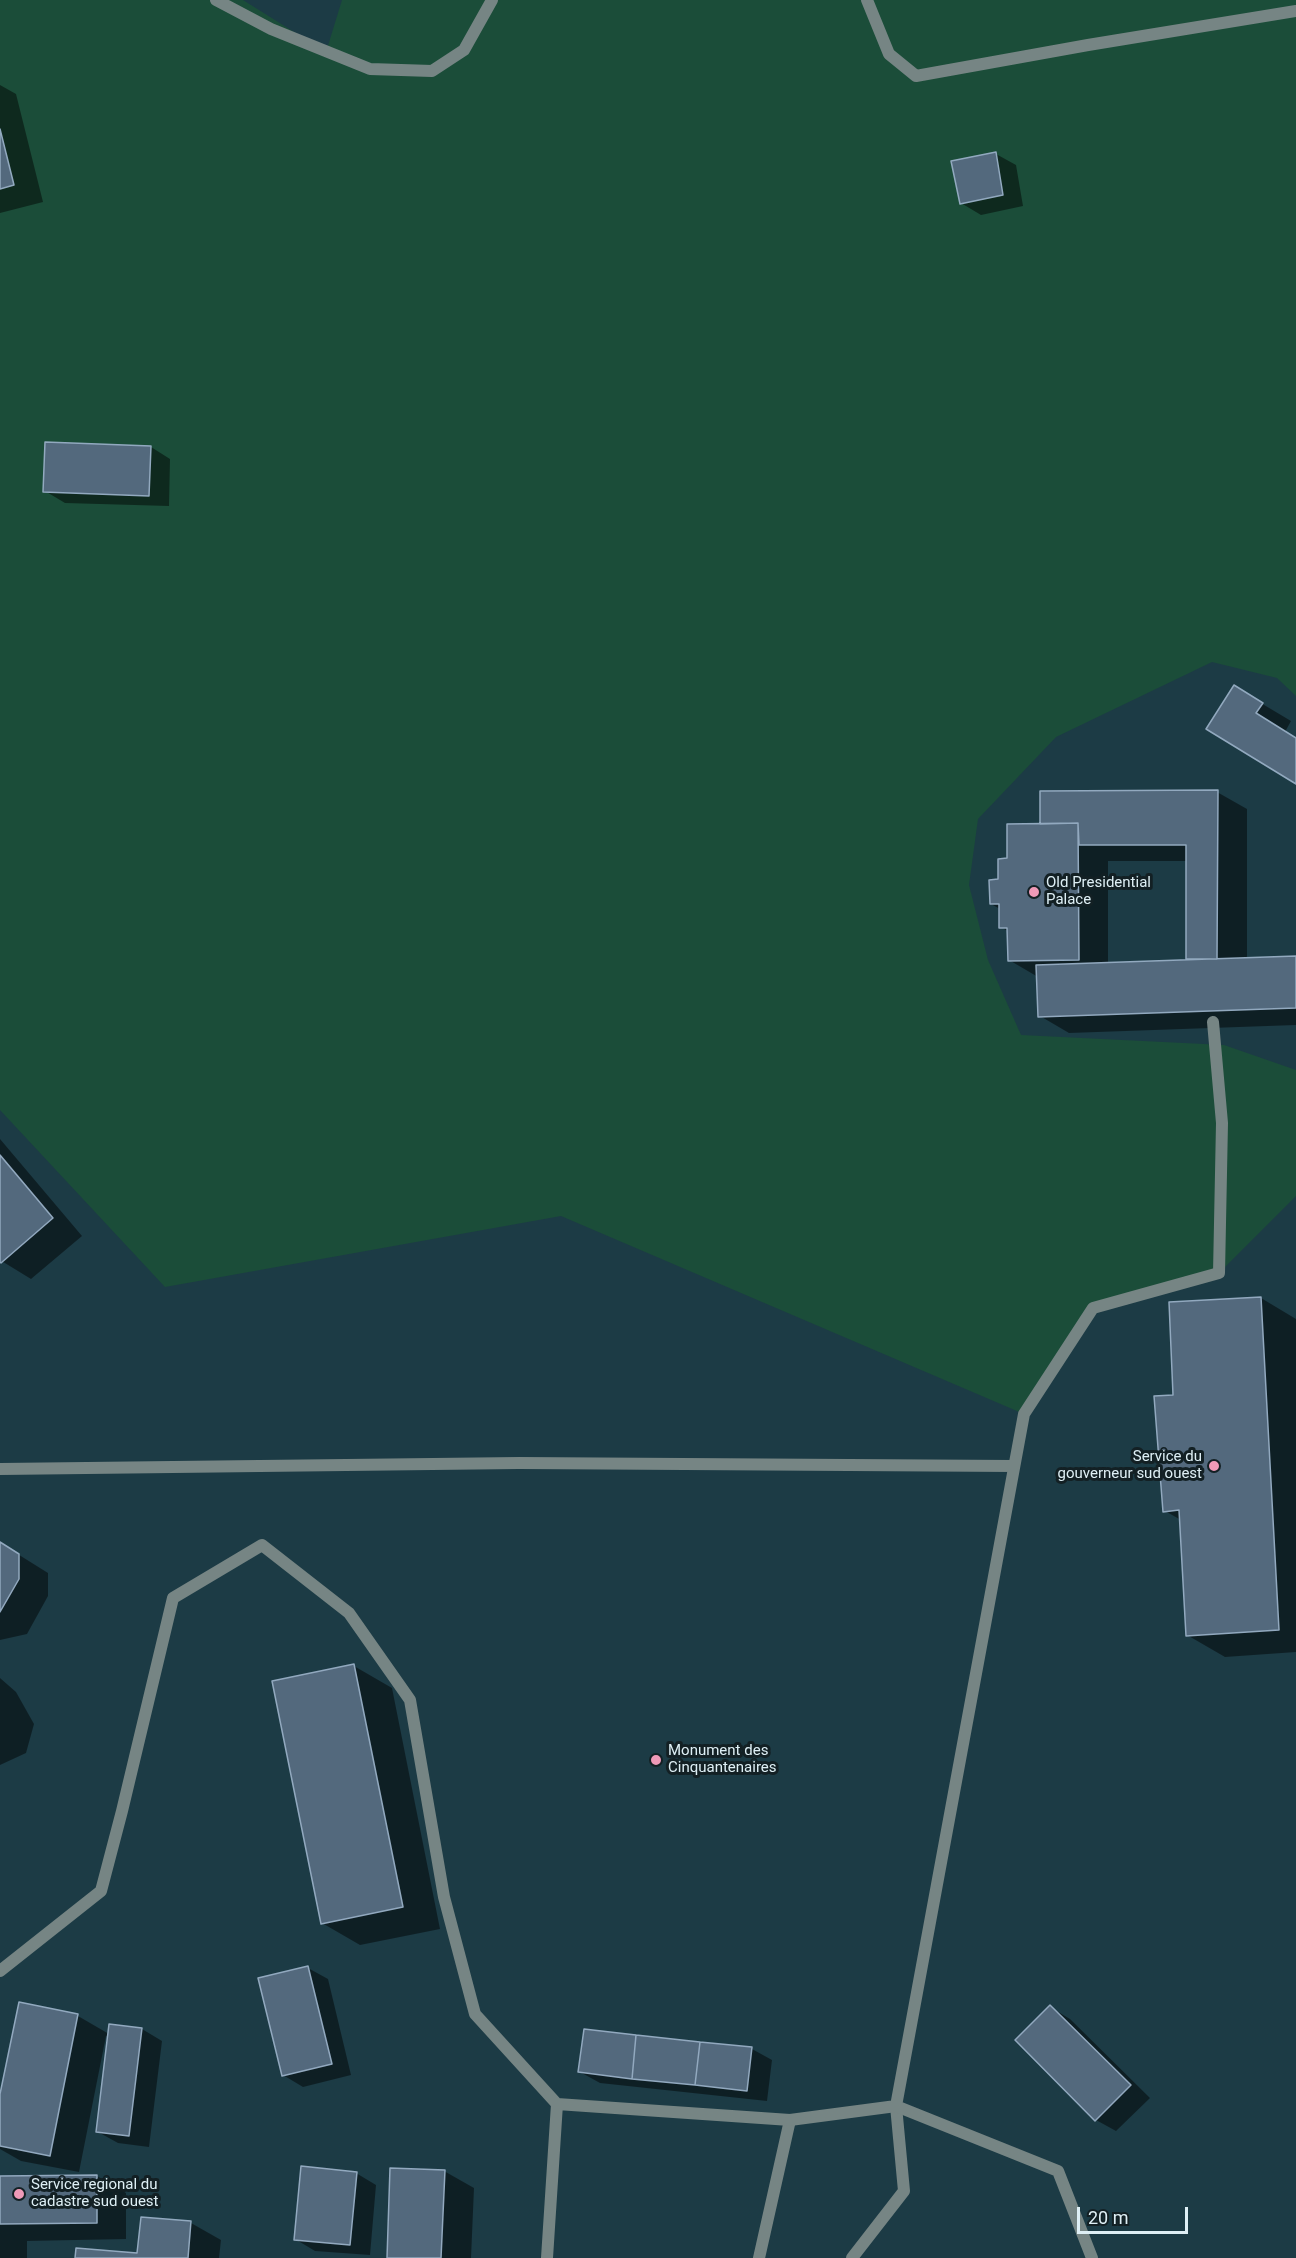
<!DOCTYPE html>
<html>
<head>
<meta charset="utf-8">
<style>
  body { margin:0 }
  #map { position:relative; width:1296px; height:2258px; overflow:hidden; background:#1c3b45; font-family:Roboto,sans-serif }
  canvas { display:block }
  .scale { position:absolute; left:1077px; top:2207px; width:111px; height:27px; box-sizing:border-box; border:3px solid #deeff5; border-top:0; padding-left:8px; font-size:18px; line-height:21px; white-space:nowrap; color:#deeff5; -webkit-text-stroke:4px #132024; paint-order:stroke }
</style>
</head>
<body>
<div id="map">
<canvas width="1296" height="2258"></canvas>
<div class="scale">20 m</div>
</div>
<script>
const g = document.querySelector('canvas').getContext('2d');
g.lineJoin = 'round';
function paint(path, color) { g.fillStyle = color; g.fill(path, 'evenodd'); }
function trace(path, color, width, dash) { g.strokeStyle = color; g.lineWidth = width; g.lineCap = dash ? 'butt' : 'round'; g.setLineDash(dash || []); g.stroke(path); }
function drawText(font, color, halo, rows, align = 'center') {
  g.font = font + ' Roboto,sans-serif'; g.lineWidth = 6; g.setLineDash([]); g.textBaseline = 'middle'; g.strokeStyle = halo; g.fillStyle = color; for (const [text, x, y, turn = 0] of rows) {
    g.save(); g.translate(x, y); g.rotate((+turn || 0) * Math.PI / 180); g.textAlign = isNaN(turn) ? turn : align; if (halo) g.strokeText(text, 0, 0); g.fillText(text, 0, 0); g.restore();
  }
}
const green = new Path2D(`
  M0 0H243L326 52 342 0H1296V696L1277 678 1212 662 1056 737 978 819 969 885 988 960 1021 1035 1224 1045 1296 1070V1196L1219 1273 1093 1308 1024 1414 561 1216 165 1287 0 1110Z`);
const shadow = new Path2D(`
  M0 85 16 94 43 202 0 213Z
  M996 154 1016 165 1023 206 981 215 961 203Z
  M151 447 170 459 169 506 65 503 45 491Z
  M1234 687 1291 721 1285 732 1296 739V782Z
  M1217 792 1247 809V960L1296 958V1025L1069 1033 1040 1016 1038 977 1009 960V932L1001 927 1000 909 991 904 1009 860 1042 825ZM1108 861H1188V961L1108 964Z
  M0 1139 82 1236 31 1279 0 1260Z
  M1261 1298 1296 1319V1652L1225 1657 1187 1635 1181 1520 1165 1511 1175 1396Z
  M0 1543 48 1573V1596L27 1634 0 1640Z
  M354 1666 392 1688 440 1929 360 1945 322 1923Z
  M0 1678 16 1692 34 1724 26 1753 0 1765Z
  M308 1968 328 1979 351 2075 303 2087 283 2075Z
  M1050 2007 1070 2019 1150 2098 1116 2131 1096 2120Z
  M78 2016 109 2034 142 2029 162 2041 149 2147 118 2143 98 2132 109 2037 106 2036 79 2172 21 2161 0 2149V2101Z
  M585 2030 752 2049 772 2060 767 2101 600 2083 580 2072Z
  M444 2171 474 2188 471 2258H388Z
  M356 2173 376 2185 370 2255 315 2251 295 2239Z
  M97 2176 126 2193V2239L27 2241V2258H0V2178Z
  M142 2218 191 2223 221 2240 219 2258H76L139 2255Z`);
const building = new Path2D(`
  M0 129 14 185 0 189Z
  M996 152 1003 195 960 204 951 161Z
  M45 442 151 446 149 496 43 492Z
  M1234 685 1263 703 1256 713 1296 738V784L1206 729Z
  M1218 790 1217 959H1186V845H1079L1078 823 1040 824V791Z
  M1078 823 1079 960 1008 961 1007 928H999V904H990L989 880 998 879V859L1007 858V824Z
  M1296 956V1008L1038 1017 1036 965Z
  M0 1155 53 1218 1 1263 0 1262Z
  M1261 1297 1279 1630 1186 1636 1179 1510 1163 1512 1154 1396 1173 1395 1169 1302Z
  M0 1542 19 1554V1579L0 1612Z
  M354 1664 403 1907 321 1924 272 1681Z
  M308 1966 332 2064 282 2076 258 1978Z
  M19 2002 78 2014 50 2156 0 2146V2094Z
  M1050 2005 1131 2085 1095 2121 1015 2040Z
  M109 2024 142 2028 129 2136 96 2132Z
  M584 2029 636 2035 632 2079 578 2072Z
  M636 2035 700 2042 695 2085 632 2079Z
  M700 2042 752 2047 747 2091 695 2085Z
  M301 2166 357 2172 350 2245 294 2240Z
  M390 2168 445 2170 441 2258H387Z
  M97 2175V2223L0 2224V2176Z
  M141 2217 191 2221 188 2258H75L76 2248 137 2253Z`);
const service = new Path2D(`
  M759 2258 790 2120
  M852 2258 904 2191 896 2106`);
const minor = new Path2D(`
  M216 0 271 29 370 69 432 71 464 50 492 0
  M867 0 889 54 916 76 1088 45 1296 11
  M0 1469 519 1463 1014 1466
  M0 1971 101 1891 122 1811 173 1598 262 1545 349 1613 410 1700 444 1897 475 2014 557 2104 790 2120 896 2106 1024 1414 1093 1308 1219 1273 1222 1123 1213 1022
  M896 2106 1058 2171 1092 2258
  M547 2258 557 2104`);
const markers = [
  [1034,892,6,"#ef9ab8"],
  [1214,1466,6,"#ef9ab8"],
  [656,1760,6,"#ef9ab8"],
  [19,2194,6,"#ef9ab8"]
];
const poiNames = [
  ["Old Presidential",1046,883],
  ["Palace",1046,900],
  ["Service du",1202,1457,"right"],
  ["gouverneur sud ouest",1202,1474,"right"],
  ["Monument des",668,1751],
  ["Cinquantenaires",668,1768],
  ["Service regional du",31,2185],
  ["cadastre sud ouest",31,2202]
];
paint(green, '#1b4d39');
paint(shadow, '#0007');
paint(building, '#53697d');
trace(building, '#92a9bf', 1.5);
trace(service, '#768584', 12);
trace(minor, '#768584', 12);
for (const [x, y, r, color] of markers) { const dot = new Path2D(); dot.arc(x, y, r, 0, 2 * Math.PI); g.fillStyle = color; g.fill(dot); trace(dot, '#132024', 2); }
drawText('15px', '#deeff5', '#132024', poiNames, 'left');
</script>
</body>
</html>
